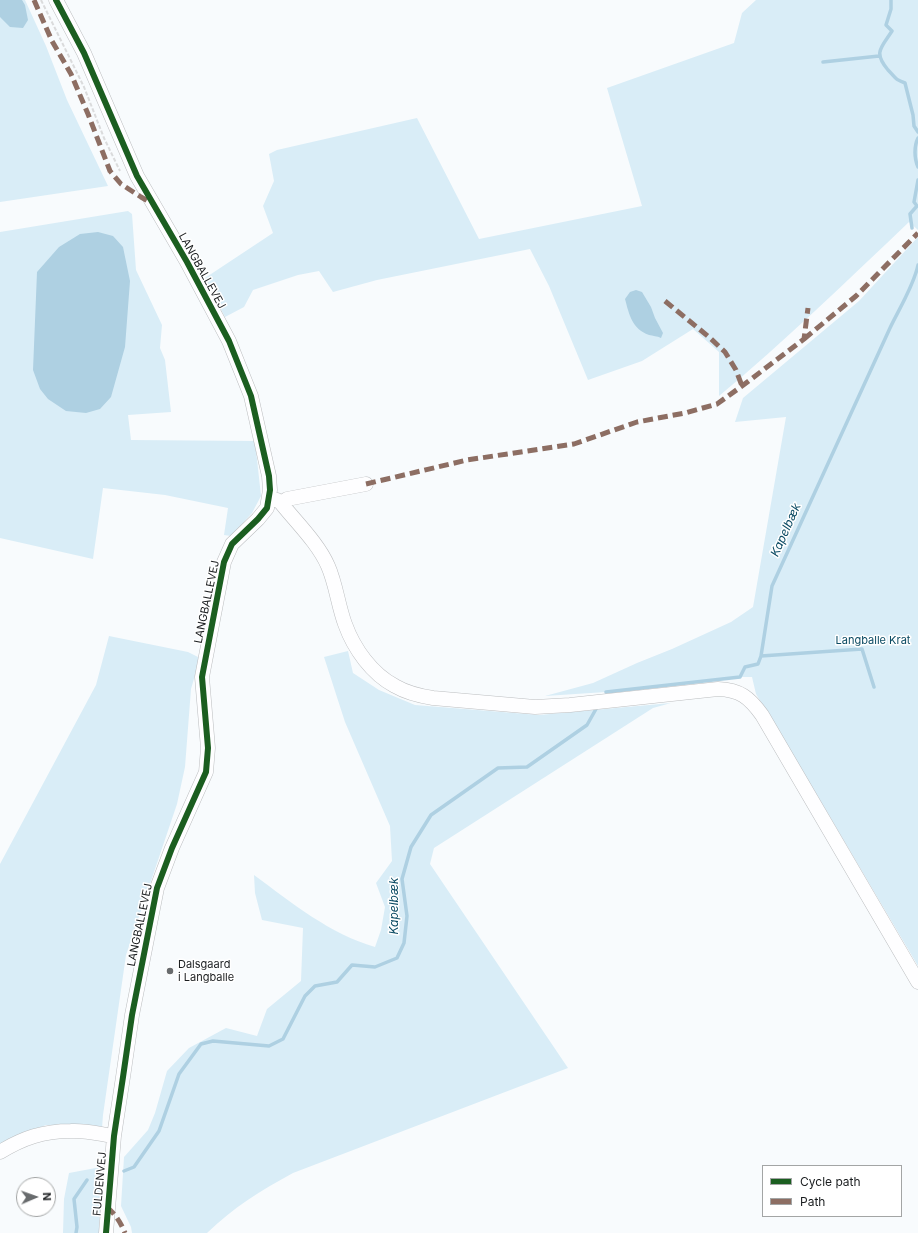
<!DOCTYPE html>
<html>
<head>
<meta charset="utf-8">
<style>
  body { margin:0 }
  #map { position:relative; width:918px; height:1233px; overflow:hidden; background:#f8fbfd; font-family:Inter,sans-serif }
  canvas { display:block }
  .legend { position:absolute; left:762px; top:1165px; width:140px; height:52px; box-sizing:border-box; background:#fff; border:1px solid #a3a5a5; margin:0; padding:5px 7px; list-style:none; font-size:12px; color:#1a1d1f }
  .legend li { display:flex; align-items:center; gap:8px; height:20px }
  .legend b { width:20px; border:1px solid #a3a5a5 }
  .north { position:absolute; left:16px; top:1177px; width:40px; height:40px; box-sizing:border-box; background:#fff; border:1px solid #a3a5a5; border-radius:50%; rotate:88deg; font-size:11px; font-weight:700; line-height:16px; text-align:center; color:#1a1d1f }
  .north::after { content:''; display:block; margin:auto; width:14px; height:18px; background:#686b6d; clip-path:polygon(50% 0,100% 100%,50% 72%,0 100%) }
</style>
</head>
<body>
<div id="map">
<canvas width="918" height="1233"></canvas>
<ul class="legend">
<li><b style="height:5px;background:#1b5e20"></b>Cycle path</li>
<li><b style="height:5px;background:#8d6e63"></b>Path</li>
</ul>
<div class="north">N</div>
</div>
<script>
const g = document.querySelector('canvas').getContext('2d');
g.lineJoin = 'round';
function paint(path, color) { g.fillStyle = color; g.fill(path, 'evenodd'); }
function trace(path, color, width, dash) { g.strokeStyle = color; g.lineWidth = width; g.lineCap = dash ? 'butt' : 'round'; g.setLineDash(dash || []); g.stroke(path); }
function drawText(font, color, halo, rows, align = 'center') {
  g.font = font + ' Inter,sans-serif'; g.lineWidth = 3; g.setLineDash([]); g.textBaseline = 'middle'; g.strokeStyle = halo; g.fillStyle = color; for (const [text, x, y, turn = 0] of rows) {
    g.save(); g.translate(x, y); g.rotate((+turn || 0) * Math.PI / 180); g.textAlign = isNaN(turn) ? turn : align; if (halo) g.strokeText(text, 0, 0); g.fillText(text, 0, 0); g.restore();
  }
}
const green = new Path2D(`
  M0 0H25L46 46 67 100 108 186 0 202Z
  M756 0H918V230L909 222C847 281 785 341 719 396V352L693 329 642 361 588 380 549 286 530 249 377 280 333 292 319 271 298 275 253 290 244 307 225 317 205 278 273 233 263 206 274 181 269 154 277 150 417 118 479 239 642 206 607 88 734 43 742 13Z
  M128 211 132 214 136 270 162 325 160 348 165 360 171 412 128 415 131 440 255 441 261 496 252 513 231 536 224 535 228 508 165 495 103 488 93 559 0 538V232Z
  M918 237V966L824 807 756 694 752 677H740L606 692 545 696 593 683 637 663 672 649 731 622 753 607 786 417 735 422 743 398 859 301Z
  M109 636 188 652 200 658 191 689 185 767 177 804 126 955 103 1115 102 1128 46 1125 11 1139 0 1146V864L96 685Z
  M348 651 353 673 379 690 415 705 539 715 671 703 653 708 434 848 430 864 568 1068 293 1173C260 1191 234 1207 207 1233H132L131 1227 121 1206 124 1157 148 1130 155 1113 167 1071 189 1048 226 1028 257 1036 267 1009 301 981 303 928 262 920 255 893 254 875C292 903 330 934 375 947L381 930 385 907 376 883 392 861 390 826 345 722 324 657Z
  M101 1167 99 1233H63L64 1199 69 1173Z`);
const water = new Path2D(`
  M0 0H22L25 5 28 20 23 28 10 27 0 17Z
  M98 232 113 236 123 247 130 281 125 347 111 397 100 409 86 413 66 411 48 399 40 389 33 370 37 272 59 247 80 234Z
  M636 290 642 292 651 307 655 318 663 333 661 338C657 336 653 336 649 335 632 329 629 314 625 299L630 292Z`);
const stream = new Path2D(`
  M891 0V9L886 25 892 31C881 48 873 52 888 70 896 78 894 79 905 83L913 115 914 126 918 132
  M823 62 879 56
  M918 138C914 146 914 158 918 167
  M912 228 910 214 917 206 914 202 918 180
  M761 656 862 649 874 687
  M606 692 740 677 745 667 758 664 761 656 772 586 890 328C899 309 914 285 918 265
  M124 1171 134 1167 159 1131 179 1074 201 1044 213 1041 269 1046 283 1039 305 996 315 986 337 982 352 965 375 967 397 958 404 943 407 916 402 879 411 847 431 815 498 768 527 767 587 725 596 709
  M76 1233 77 1227 74 1199 87 1180`);
const path = new Path2D(`
  M41 0 84 87 104 138 120 171`);
const minor = new Path2D(`
  M56 0 84 53 137 176 187 262 229 341 251 396 269 476 270 490 267 508 258 519 232 544 224 562 202 677 208 748 206 772 172 848 157 888 132 1015 123 1077 114 1136 106 1233
  M270 499 277 500 281 503C296 522 318 543 328 566 336 584 338 605 345 624 354 649 372 674 395 686 407 693 420 696 433 698L535 707 570 705 718 689C740 690 749 697 762 715L918 982
  M281 503 287 499 366 484
  M0 1152C23 1138 43 1131 71 1131 85 1130 100 1134 114 1136`);
const quiet = new Path2D(`
  M34 0 52 41 71 74 88 114 110 171 121 184 141 197 151 203
  M665 301 709 337 725 352 736 370 742 386
  M804 339 856 296 918 233
  M366 484 467 460 574 444 637 422 685 413 717 404 742 386 804 339 808 308
  M107 1207C116 1215 121 1223 125 1233`);
const cycleway = new Path2D(`
  M56 0 84 53 137 176 187 262 229 341 251 396 269 476 270 490 267 508 258 519 232 544 224 562 202 677 208 748 206 772 172 848 157 888 132 1015 123 1077 114 1136 106 1233`);
const markers = [
  [170,971,4,"#686b6d"]
];
const streetNames = [
  ["LANGBALLEVEJ",202,271,61],
  ["LANGBALLEVEJ",207,602,-78],
  ["LANGBALLEVEJ",140,925,-78],
  ["FULDENVEJ",100,1184,-85]
];
const parkNames = [
  ["Langballe Krat",873,641]
];
const poiNames = [
  ["Dalsgaard",178,965],
  ["i Langballe",178,978]
];
const waterNames = [
  ["Kapelbæk",786,530,-66],
  ["Kapelbæk",394,906,-90]
];
paint(green, '#d9edf7');
paint(water, '#aed0e2');
trace(stream, '#aed0e2', 3.5);
trace(minor, '#bcbec0', 15);
trace(path, '#dadbdc', 2, [4, 2]);
trace(minor, '#fefeff', 14);
trace(quiet, '#8d6e63', 5, [10, 5]);
trace(cycleway, '#1b5e20', 6);
for (const [x, y, r, color] of markers) { const dot = new Path2D(); dot.arc(x, y, r, 0, 2 * Math.PI); g.fillStyle = color; g.fill(dot); trace(dot, '#fff', 1.5); }
drawText('11px', '#1a1d1f', '#fff', streetNames);
drawText('11px', '#0b4b63', '#fff', parkNames);
drawText('11px', '#1a1d1f', '#fff', poiNames, 'left');
drawText('italic 12px', '#0b4b64', '#fff', waterNames);
</script>
</body>
</html>
